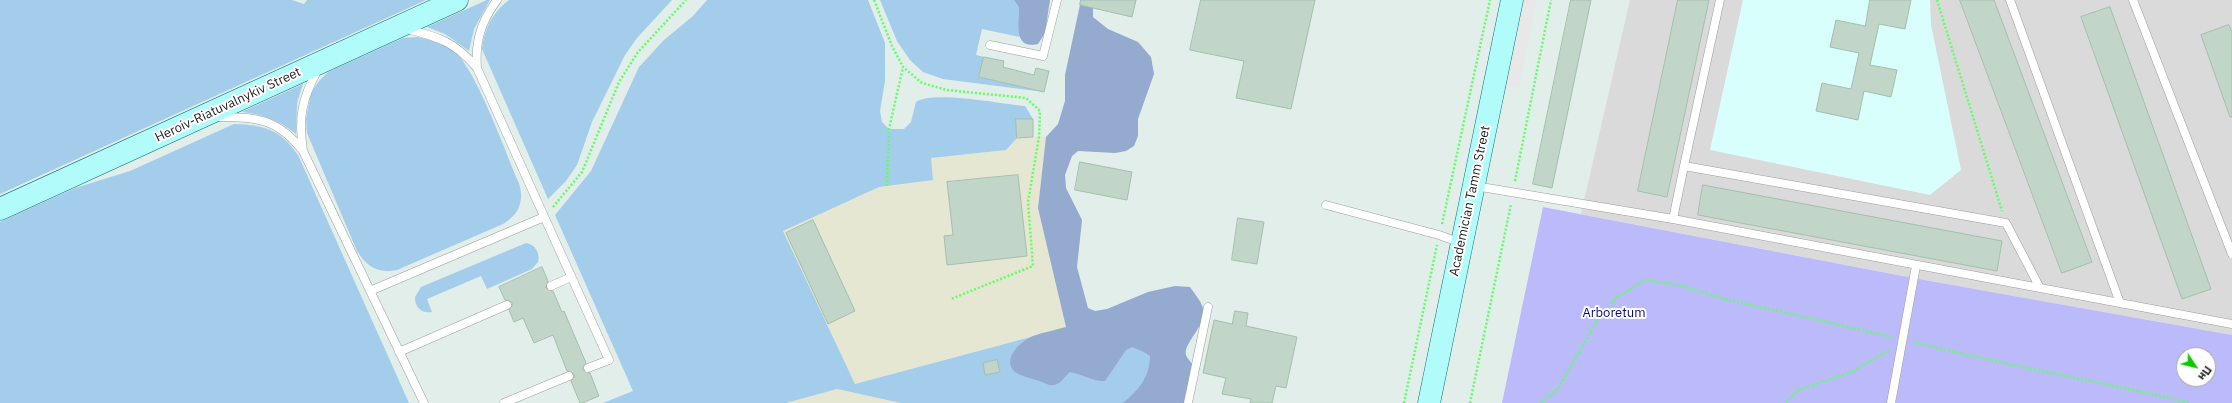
<!DOCTYPE html>
<html>
<head>
<meta charset="utf-8">
<style>
  body { margin:0 }
  #map { position:relative; width:2232px; height:403px; overflow:hidden; background:#e1eee9; font-family:"IBM Plex Sans",sans-serif }
  canvas { display:block }
  .north { position:absolute; left:2176px; top:347px; width:40px; height:40px; box-sizing:border-box; background:#fff; border:1px solid #a4a4a4; border-radius:50%; rotate:125deg; font-size:11px; font-weight:700; line-height:16px; text-align:center; color:#1c1c1c }
  .north::after { content:''; display:block; margin:auto; width:14px; height:18px; background:#0fc800; clip-path:polygon(50% 0,100% 100%,50% 72%,0 100%) }
</style>
</head>
<body>
<div id="map">
<canvas width="2232" height="403"></canvas>
<div class="north">Пн</div>
</div>
<script>
const g = document.querySelector('canvas').getContext('2d');
g.lineJoin = 'round';
function paint(path, color) { g.fillStyle = color; g.fill(path, 'evenodd'); }
function trace(path, color, width, dash) { g.strokeStyle = color; g.lineWidth = width; g.lineCap = dash ? 'butt' : 'round'; g.setLineDash(dash || []); g.stroke(path); }
function drawText(font, color, halo, rows, align = 'center') {
  g.font = font + ' "IBM Plex Sans",sans-serif'; g.lineWidth = 4; g.setLineDash([]); g.textBaseline = 'middle'; g.strokeStyle = halo; g.fillStyle = color; for (const [text, x, y, turn = 0] of rows) {
    g.save(); g.translate(x, y); g.rotate((+turn || 0) * Math.PI / 180); g.textAlign = isNaN(turn) ? turn : align; if (halo) g.strokeText(text, 0, 0); g.fillText(text, 0, 0); g.restore();
  }
}
const residential = new Path2D(`
  M1630 0H2232V335L1913 278 1581 214Z`);
const industrial = new Path2D(`
  M1046 137 1038 208 1067 327 855 384 783 231 879 187 933 180 931 158 1006 150 1017 138Z
  M836 389 901 403H786Z`);
const education = new Path2D(`
  M1743 0H1930L1931 25 1961 170 1930 195 1710 150Z`);
const grass = new Path2D(`
  M0 0H292L304 4 307 0H426L0 194Z
  M487 0H490L474 29 469 51 445 34 427 27Z
  M509 0H672L637 38 625 55 592 122 577 165 566 181 548 199 482 49C485 28 492 13 509 0Z
  M707 0H868L885 43V81L880 111 882 122 889 129H904L911 122 916 102C933 90 1002 104 1025 106L1033 119 1017 120V138L1006 150 931 158 933 180 879 187 783 231 855 384 1184 296 1171 403H901L837 389 786 403H603L633 391 555 215 591 171 639 67 664 40 693 16Z
  M880 0H1050L1039 41 982 29 976 55 984 57 979 77 1044 92 943 79 923 72 910 60 897 41Z
  M417 37C429 39 442 42 452 49 475 66 505 151 518 181 525 199 520 214 503 224L397 270C379 274 367 267 357 251L307 133 306 119 311 93 319 81 328 72 403 38Z
  M303 84 297 103 296 134C280 121 263 114 242 112Z
  M234 124C264 125 280 129 298 155L409 403H0V222L75 188 130 171Z
  M526 243C536 245 540 253 538 262L532 269 487 289 481 276 427 299 432 312C421 314 415 307 415 297L421 287Z`);
const forest = new Path2D(`
  M1014 0H1050L1045 33 1038 44C1012 50 1020 22 1019 8 1018 5 1016 2 1014 0Z
  M1081 0H1093V17L1108 29 1138 42 1151 57 1154 74 1138 119V136L1134 146 1126 151 1115 153 1078 151 1072 156 1065 175 1066 188 1082 220 1077 267 1088 308 1095 311 1107 309 1148 292 1175 286 1190 287C1194 293 1202 302 1203 309 1206 327 1183 343 1186 355 1187 358 1191 362 1193 365L1186 403H1123C1138 391 1150 377 1150 356L1144 352 1132 347 1126 350 1105 381C1094 382 1082 374 1070 372 1066 375 1061 383 1057 384 1050 387 1048 384 1042 382 1037 380 1017 375 1014 371 1002 358 1021 341 1033 336 1044 332 1056 330 1066 327L1038 208 1046 137 1058 124 1065 101V75Z`);
const park = new Path2D(`
  M1543 207 1913 278 2232 335V403H1502ZM2184 355H2208V379H2184Z`);
const parking = new Path2D(`
  M1522 0H1537L1520 84 1504 90Z`);
const building = new Path2D(`
  M1081 0H1136L1132 17 1080 5Z
  M1201 0H1315L1291 109 1236 98 1244 61 1190 50Z
  M1571 0H1591L1552 188 1533 184Z
  M1678 0H1709L1667 197 1638 191Z
  M1870 0H1911L1905 29 1879 24 1870 65 1897 70 1891 97 1864 91 1858 120 1816 111 1822 83 1851 89 1859 53 1830 47 1836 20 1865 26Z
  M1960 0H1994L2092 262 2062 273Z
  M2110 7 2211 289 2182 299 2081 17Z
  M2229 25 2232 32V117H2230L2201 35Z
  M984 57 1004 61 1003 67 1034 75 1036 68 1049 71 1044 92 979 77Z
  M1016 119H1033V137L1017 138Z
  M1080 162 1132 172 1127 200 1075 190Z
  M1018 175 1027 256 947 265 944 236 953 235 947 182Z
  M1703 185 2002 241 1997 271 1698 215Z
  M1238 218 1264 222 1257 264 1232 260Z
  M813 220 855 311 828 324 786 233Z
  M542 267 548 281 546 288 553 291 562 312 564 311 586 363 583 367V370L590 373 599 396 582 403H580L571 381 574 377V374L567 371 553 335 534 343 523 318 514 322 509 310 512 306V302L505 300 499 287Z
  M1235 311 1248 313 1246 326 1297 337 1286 388 1276 386 1272 403H1250L1251 399 1222 394 1226 378 1203 373 1214 320 1232 324Z
  M997 360 1000 372 985 375 983 363Z`);
const path = new Path2D(`
  M874 0 892 46 903 67 922 83 947 90 1026 98 1040 111 1039 137 1028 202 1033 266 951 299
  M1937 0 2002 211
  M1515 181 1551 0
  M887 186 889 129 903 67
  M553 207 582 172 619 82 638 52 686 0
  M1442 224 1490 0
  M1913 342C2005 365 2098 381 2190 403
  M1404 403 1437 245
  M1470 403 1511 204
  M1540 403 1558 389 1597 321 1617 297 1644 280 1678 285 1725 299 1893 337
  M1786 403 1798 390 1851 372 1889 350`);
const lane = new Path2D(`
  M497 0C481 22 475 41 477 68L609 360 588 368
  M2010 0 2120 303
  M2133 0 2232 254
  M407 29C439 37 455 42 477 68
  M990 45 1043 56 1057 0
  M318 69C302 99 298 117 303 151L424 403
  M217 117C256 117 277 118 302 150
  M1684 166 1720 0
  M1475 186 1673 219 2232 324
  M1326 205 1439 235 1461 243
  M1673 219 1684 166 2006 223 2040 288
  M551 286 571 277
  M370 291 544 217
  M399 352 507 305
  M504 403 569 376
  M1188 403 1208 307
  M1891 403 1916 266`);
const secondary = new Path2D(`
  M0 209 457 0
  M1429 403 1512 0`);
const streetNames = [
  ["Heroiv-Riatuvalnykiv Street",228,105,-25],
  ["Academician Tamm Street",1470,201,-78]
];
const parkNames = [
  ["Arboretum",1614,313]
];
paint(residential, '#d9dad9');
paint(industrial, '#e5e7d2');
paint(education, '#d9fffc');
paint(grass, '#a4cceb');
paint(forest, '#94aacf');
paint(park, '#bbbbfb');
paint(parking, '#e8e8e8');
paint(building, '#c1d5c8');
trace(building, '#a3c0ad', 1);
trace(lane, '#9d9d9d', 9);
trace(secondary, '#017175', 23);
trace(path, '#61ff65', 2.5, [2, 2]);
trace(lane, '#fff', 8);
trace(secondary, '#b1fbfa', 22);
drawText('13px', '#1c1c1c', '#fff', streetNames);
drawText('13px', '#08077d', '#fff', parkNames);
</script>
</body>
</html>
